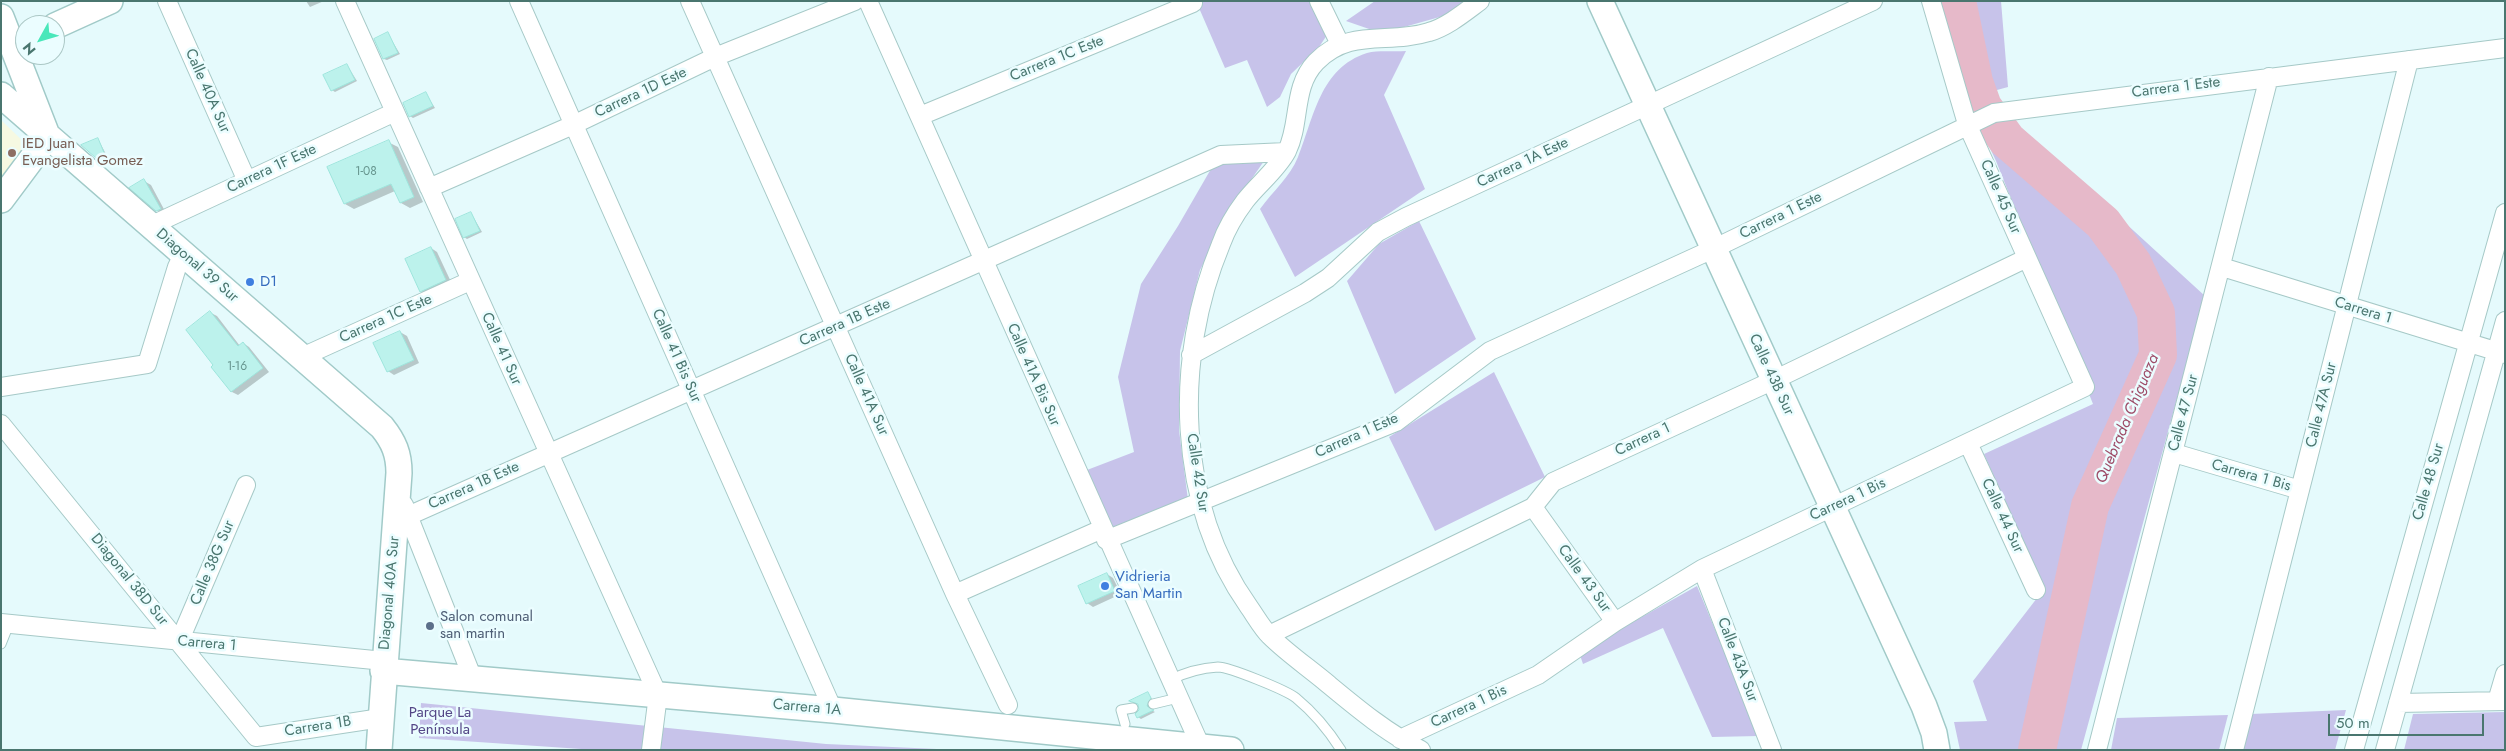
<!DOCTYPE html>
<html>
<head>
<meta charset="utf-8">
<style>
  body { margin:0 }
  #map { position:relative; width:2506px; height:751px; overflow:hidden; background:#e5fafc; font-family:Jost,sans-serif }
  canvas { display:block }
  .frame { position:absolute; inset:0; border:2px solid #4a766f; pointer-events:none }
  .north { position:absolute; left:15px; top:15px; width:50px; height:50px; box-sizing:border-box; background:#ebfdff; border:1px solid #abc7c5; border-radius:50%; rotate:231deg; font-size:14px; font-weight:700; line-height:20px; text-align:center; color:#4a766f }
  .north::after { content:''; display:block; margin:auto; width:18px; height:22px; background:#49e7ba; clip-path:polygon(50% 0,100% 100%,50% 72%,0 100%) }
  .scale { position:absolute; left:2328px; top:714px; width:156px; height:22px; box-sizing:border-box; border:2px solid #4a766f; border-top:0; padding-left:6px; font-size:15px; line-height:18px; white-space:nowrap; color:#4a766f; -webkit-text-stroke:4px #ebfdff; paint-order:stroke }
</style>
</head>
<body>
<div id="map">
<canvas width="2506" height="751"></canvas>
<div class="frame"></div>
<div class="north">N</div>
<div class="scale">50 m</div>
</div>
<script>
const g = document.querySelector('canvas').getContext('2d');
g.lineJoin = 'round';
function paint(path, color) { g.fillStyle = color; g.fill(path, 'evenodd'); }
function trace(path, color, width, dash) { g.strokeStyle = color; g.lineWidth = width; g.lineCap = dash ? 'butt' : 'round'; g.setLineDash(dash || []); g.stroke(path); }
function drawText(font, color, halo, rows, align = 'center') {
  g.font = font + ' Jost,sans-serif'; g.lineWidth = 5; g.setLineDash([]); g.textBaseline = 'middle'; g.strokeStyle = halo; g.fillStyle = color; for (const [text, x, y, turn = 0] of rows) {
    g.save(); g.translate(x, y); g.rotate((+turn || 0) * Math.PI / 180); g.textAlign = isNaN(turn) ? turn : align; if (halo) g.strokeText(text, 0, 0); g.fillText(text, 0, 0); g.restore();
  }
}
const education = new Path2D(`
  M1 120 26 144 19 163 1 183Z`);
const green = new Path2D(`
  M1196 1H1312L1329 32 1319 47 1291 74 1280 97 1267 107 1247 60 1225 68Z
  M1375 1H1473L1461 11 1397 29 1372 30 1346 21Z
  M1942 1H2001L2008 87 1964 99Z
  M1406 51 1384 95 1425 189 1295 277 1260 209C1273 191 1290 177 1298 157 1314 117 1320 68 1367 53 1378 50 1394 52 1406 51Z
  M2016 123 2205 296 2081 750H1960L1954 722 1987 721 1973 681 2044 589 1984 454 2093 404 1996 161 1983 133 1976 127Z
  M1264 161 1235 203 1200 270 1180 351 1179 430 1188 500 1113 530 1087 470 1134 452 1118 377 1141 284 1178 226 1215 162Z
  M1419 221 1476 339 1395 394 1347 281 1379 244Z
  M1494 372 1545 477 1435 531 1389 437Z
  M1697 586 1759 736 1712 737 1663 628 1583 664 1580 655 1631 623Z
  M421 703 826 744 959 750H596L419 738Z
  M2346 710 2335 750H2243L2251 714Z
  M2505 712V750H2404L2413 714Z
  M2228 715 2219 750H2111L2117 718Z`);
const shadow = new Path2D(`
  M306 1H324L310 7Z
  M388 34 400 54 387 60 384 59Z
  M347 65 357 81 335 92 332 90Z
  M426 94 435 108 413 118 410 116Z
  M98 139 107 156 100 159 96 157Z
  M388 142 398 147 423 202 410 208 401 203 395 191 354 209 345 204Z
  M144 181 151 185 166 213 164 214 157 210Z
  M471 213 482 232 467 239 464 237Z
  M431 248 437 252 452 284 428 295 421 291Z
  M211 313 217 316 240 346 243 343 249 347 269 372 238 395 232 392 213 367 215 365Z
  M400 332 407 336 419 363 394 375 388 371Z
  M1107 574 1113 578 1121 594 1093 607 1087 603Z
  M1148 694 1153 700 1149 709 1155 712 1141 719 1138 717 1140 710Z`);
const river = new Path2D(`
  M1957 1 1974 82 1983 107 2007 140 2103 223 2133 264 2156 313 2158 355 2090 506 2037 750`);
const building = new Path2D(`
  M388 32 398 53 383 59 374 39Z
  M347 64 355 80 331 91 323 75Z
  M426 92 433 106 409 117 403 103Z
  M98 138 105 155 96 158 81 145Z
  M389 140 414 197 400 203 391 184 344 204 327 167Z
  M144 179 161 209 156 211 129 188Z
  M471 212 480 231 463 238 455 219Z
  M431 247 446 280 420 292 405 259Z
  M210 311 238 346 243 342 263 368 231 392 211 367 213 365 186 330Z
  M400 331 414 360 387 372 373 343Z
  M1107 573 1115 591 1086 604 1078 586Z
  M1148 692 1151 698 1147 706 1154 710 1137 718 1135 714 1139 710 1138 704 1129 701Z`);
const lane = new Path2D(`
  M1 644 9 624
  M1170 680C1184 673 1201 668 1218 667 1229 667 1286 690 1296 698 1313 712 1329 731 1341 750
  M1153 704 1178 698
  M1125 724 1121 710 1133 708`);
const street = new Path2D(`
  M167 1 247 181
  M345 1 658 695 651 750
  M519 1 833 710
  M690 1 955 594 1008 705
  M868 1 1201 747
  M1319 1 1340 44
  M920 116 1193 3
  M429 188 573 125 715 57 855 1
  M150 226 395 112
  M2222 267 2505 354
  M1191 355 1305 293 1328 278 1378 232 1406 217 1873 1
  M302 357 470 281
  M1 387 147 364 177 267 183 254
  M1 424 256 737
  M1968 443 2036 590
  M2174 453 2300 490
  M404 505 473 679
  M408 516 1221 155 1286 152
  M1106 540 1396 422 1490 351 1713 249 1994 113 2505 48
  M1702 569 1772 750
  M955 594 1102 529
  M1615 622 1702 569 2085 387 1967 124 1931 1
  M1 623 384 661
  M1269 635 1533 507 1553 482 1774 380 2027 258
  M179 642 246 485
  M2497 701 2505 674
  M2398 703 2505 701
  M256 737 381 718
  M1400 739 1538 675 1615 622 1533 507
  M1421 750C1387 733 1357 708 1328 684 1309 668 1287 653 1270 636 1262 628 1256 617 1249 607 1176 504 1173 359 1221 244 1226 230 1236 213 1245 201 1258 184 1277 170 1287 151 1301 122 1292 87 1316 62 1350 27 1388 45 1429 32 1447 27 1465 12 1480 1
  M2097 750 2269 77
  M2234 750 2409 60
  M2354 750 2505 213
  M2385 750 2505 321`);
const secondary = new Path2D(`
  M1600 1 1924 706 1934 733 1937 750
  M1 17 47 135
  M55 26 110 1
  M1 95 382 427C394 442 399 454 399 473L379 750
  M1 200 48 137
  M383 671 833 710 1231 750`);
const markers = [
  [12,153,5,"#8d6e63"],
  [250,282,5,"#3f7fe0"],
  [1105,586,5,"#3f7fe0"],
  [430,626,5,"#5c6f8a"]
];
const numberNames = [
  ["1-08",366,172],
  ["1-16",237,367]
];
const streetNames = [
  ["Carrera 1C Este",1057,59,-22],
  ["Carrera 1 Este",2176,88,-7],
  ["Calle 40A Sur",207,91,66],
  ["Carrera 1D Este",641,93,-25],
  ["Carrera 1A Este",1523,163,-25],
  ["Carrera 1F Este",272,169,-25],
  ["Calle 45 Sur",2000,197,66],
  ["Carrera 1 Este",1781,216,-26],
  ["Diagonal 39 Sur",197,266,41],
  ["Carrera 1",2363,311,17],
  ["Carrera 1C Este",386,319,-24],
  ["Carrera 1B Este",845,323,-24],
  ["Calle 41 Sur",501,349,66],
  ["Calle 41 Bis Sur",676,356,66],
  ["Calle 41A Bis Sur",1033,375,66],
  ["Calle 43B Sur",1771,375,65],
  ["Calle 41A Sur",866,395,66],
  ["Calle 47A Sur",2322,405,-76],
  ["Calle 47 Sur",2184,413,-75],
  ["Carrera 1 Este",1357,436,-24],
  ["Carrera 1",1643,440,-25],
  ["Calle 42 Sur",1197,473,81],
  ["Carrera 1 Bis",2251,476,16],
  ["Calle 48 Sur",2429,482,-74],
  ["Carrera 1B Este",474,486,-24],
  ["Carrera 1 Bis",1848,500,-25],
  ["Calle 44 Sur",2002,516,65],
  ["Calle 38G Sur",213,563,-67],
  ["Calle 43 Sur",1584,579,54],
  ["Diagonal 38D Sur",129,580,51],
  ["Diagonal 40A Sur",390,593,-85],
  ["Carrera 1",207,644,5],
  ["Calle 43A Sur",1737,660,69],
  ["Carrera 1 Bis",1469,707,-25],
  ["Carrera 1A",807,708,5],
  ["Carrera 1B",318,727,-9]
];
const educationNames = [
  ["IED Juan",22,144],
  ["Evangelista Gomez",22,161]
];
const shopNames = [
  ["D1",260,282],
  ["Vidrieria",1115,577],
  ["San Martin",1115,594]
];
const serviceNames = [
  ["Salon comunal",440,617],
  ["san martin",440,634]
];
const parkNames = [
  ["Parque La",440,713],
  ["Península",440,730]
];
const waterNames = [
  ["Quebrada Chiguaza",2128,419,-67]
];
paint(education, '#f6f9e2');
paint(green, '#c7c3ea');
paint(shadow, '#0003');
trace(river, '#e6b9c9', 38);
paint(building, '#bcf2ec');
trace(building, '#9de5dc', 1);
trace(lane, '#a6c9c7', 11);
trace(street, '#a6c9c7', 20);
trace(secondary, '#a1cac8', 28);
trace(lane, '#fff', 9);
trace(street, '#fff', 18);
trace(secondary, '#fff', 25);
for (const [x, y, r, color] of markers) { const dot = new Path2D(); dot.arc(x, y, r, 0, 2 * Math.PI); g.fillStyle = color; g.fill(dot); trace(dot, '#ebfdff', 2); }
drawText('12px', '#66958e', null, numberNames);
drawText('15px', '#4a766f', '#ebfdff', streetNames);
drawText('15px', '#785e54', '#ebfdff', educationNames, 'left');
drawText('15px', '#366cbe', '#ebfdff', shopNames, 'left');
drawText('15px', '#4e5e75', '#ebfdff', serviceNames, 'left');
drawText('15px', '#544787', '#ebfdff', parkNames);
drawText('italic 16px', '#9e4c68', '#ebfdff', waterNames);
</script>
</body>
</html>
